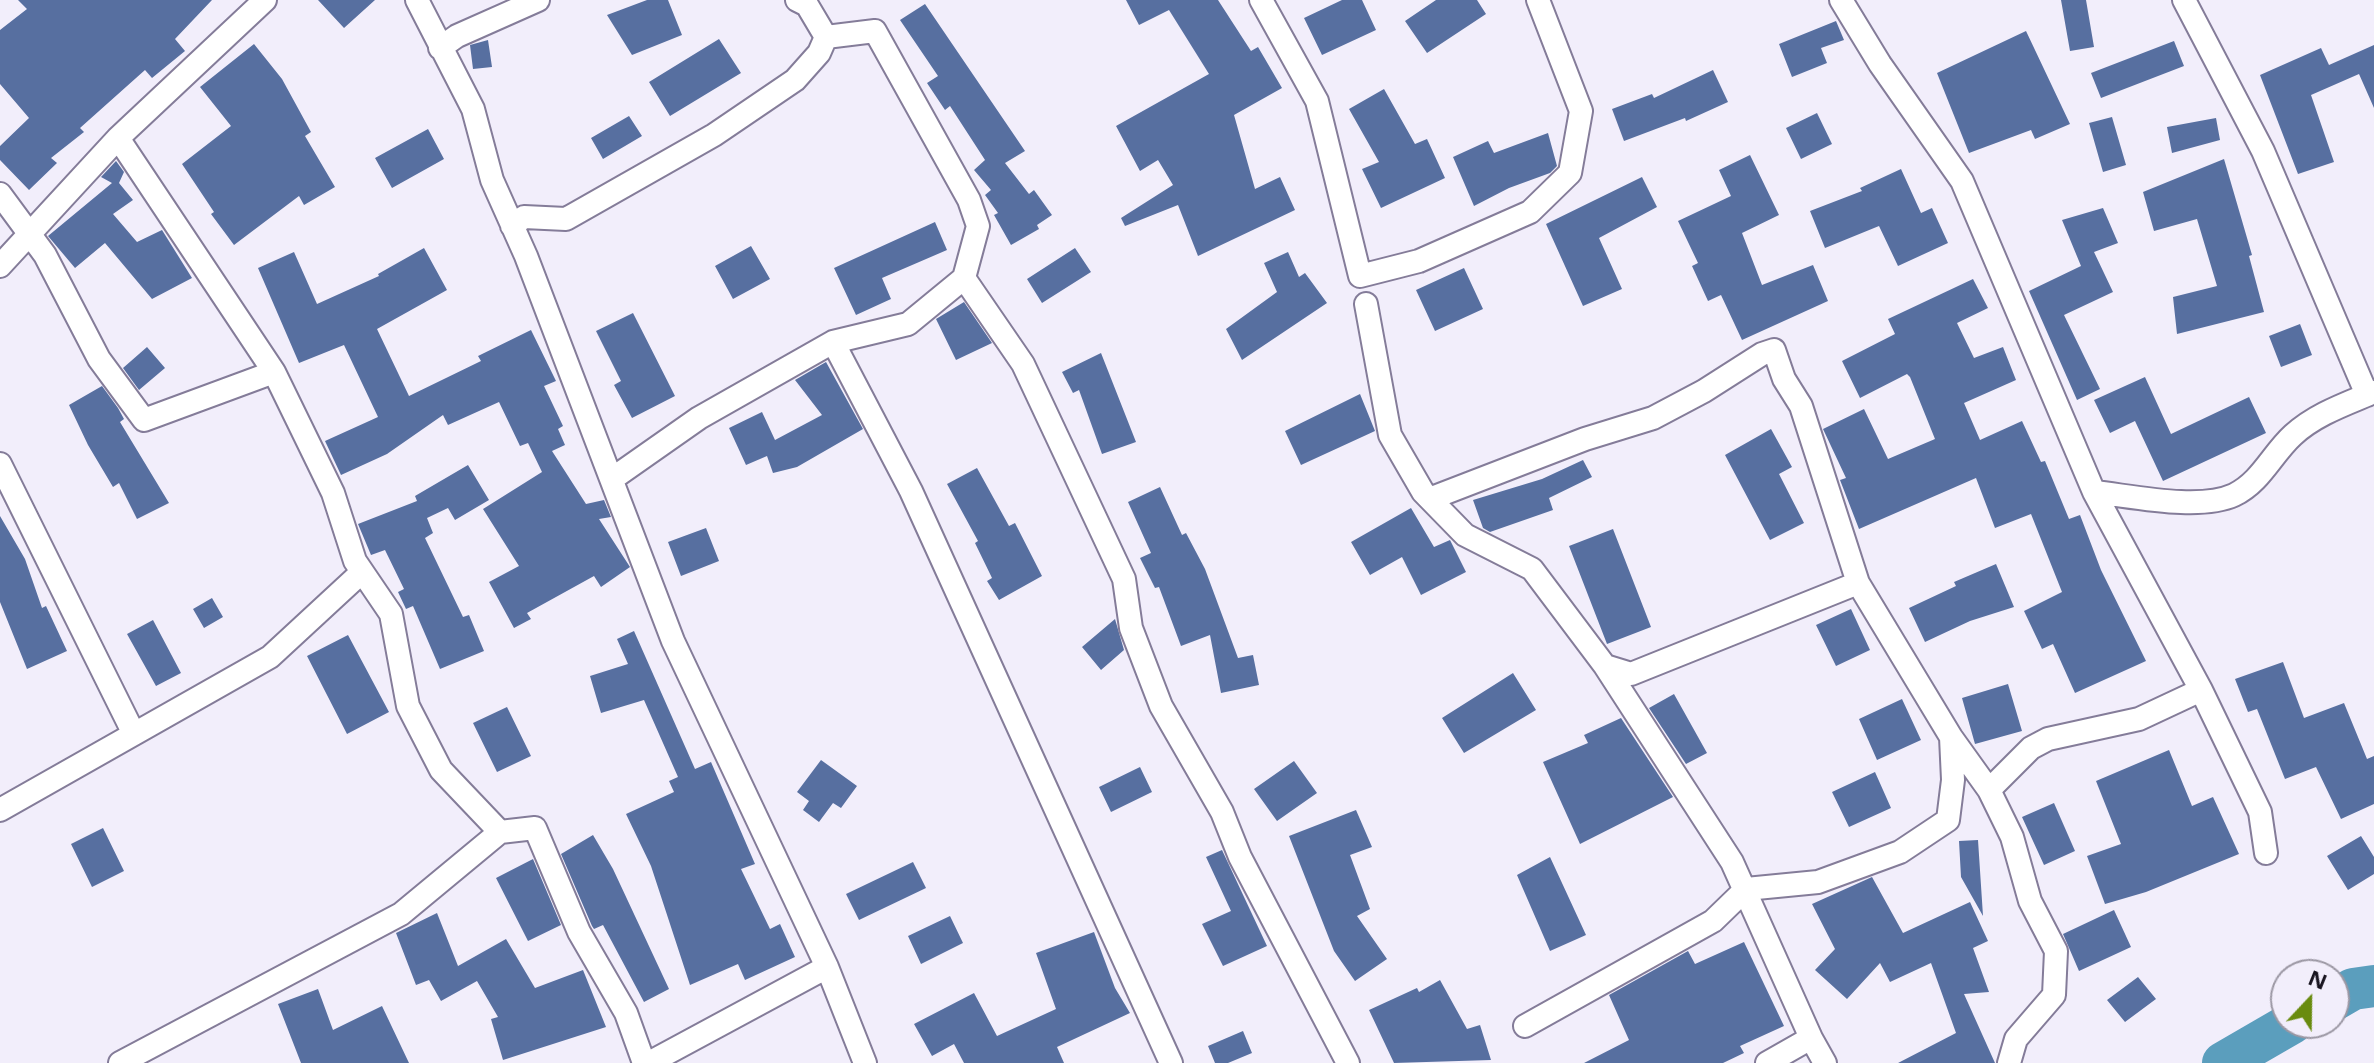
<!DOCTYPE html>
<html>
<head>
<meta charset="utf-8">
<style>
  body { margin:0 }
  #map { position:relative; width:2374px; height:1063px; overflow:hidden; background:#f2eefb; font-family:"Noto Sans",sans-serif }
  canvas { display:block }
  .north { position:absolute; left:2270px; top:959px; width:80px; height:80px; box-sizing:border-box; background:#f2eefb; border:2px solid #9b97a3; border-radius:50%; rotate:22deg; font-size:22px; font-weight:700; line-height:32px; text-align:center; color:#18141f }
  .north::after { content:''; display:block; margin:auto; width:28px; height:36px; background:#698b0f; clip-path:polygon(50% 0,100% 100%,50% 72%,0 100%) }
</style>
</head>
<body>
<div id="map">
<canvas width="2374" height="1063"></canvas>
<div class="north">N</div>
</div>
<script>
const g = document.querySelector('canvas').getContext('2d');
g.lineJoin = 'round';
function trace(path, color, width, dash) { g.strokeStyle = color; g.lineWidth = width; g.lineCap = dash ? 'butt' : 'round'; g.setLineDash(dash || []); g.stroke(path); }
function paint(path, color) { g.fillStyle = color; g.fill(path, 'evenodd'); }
const river = new Path2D(`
  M2334 1000 2353 989 2374 986
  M2223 1063 2292 1023`);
const building = new Path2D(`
  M18 0H212L175 39 185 51 152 78 145 70 80 128 84 132 51 158 57 163 29 190 0 160V146L29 118 0 84V30L27 9Z
  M318 0H375L344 28Z
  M647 0H668L682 35 632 55 607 15Z
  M1126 0H1218L1251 51 1258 47 1282 88 1234 115 1255 189 1280 177 1295 210 1198 256 1178 205 1125 226 1121 218 1173 185 1158 160 1140 171 1116 126 1209 74 1169 10 1139 25Z
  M1342 0H1362L1376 30 1322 55 1304 18Z
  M1436 0H1477L1486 14 1427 53 1405 21Z
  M2061 0H2086L2094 47 2070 51Z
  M925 4 1025 151 1005 163 1029 194 1034 190 1052 215 1037 225 1039 229 1011 245 994 215 998 213 985 195 991 190 974 170 985 160 950 106 945 110 927 83 938 76 900 20Z
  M1836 21 1844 40 1821 48 1827 63 1792 77 1779 44Z
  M2026 31 2070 124 2035 139 2031 130 1969 153 1937 73Z
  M719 39 741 73 670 116 649 82Z
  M488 40 492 67 473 69 470 45Z
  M2174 41 2184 66 2101 98 2091 73Z
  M254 44 282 79 311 132 305 136 335 187 304 205 299 196 234 245 211 214 214 212 182 164 231 126 200 87Z
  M2374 45V108L2359 74 2311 95 2334 162 2298 174 2260 75 2321 48 2329 65Z
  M1713 70 1728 102 1686 121 1685 118 1624 141 1612 109 1652 94 1654 98Z
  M1384 89 1415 144 1427 139 1445 178 1381 208 1362 169 1379 162 1349 109Z
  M1817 113 1832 144 1801 159 1786 128Z
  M629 116 642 136 603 159 591 138Z
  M2112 117 2126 165 2103 172 2089 123Z
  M2216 118 2220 140 2172 153 2167 127Z
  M428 129 444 159 392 188 375 158Z
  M1548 133 1557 166 1550 173 1509 188 1474 206 1453 157 1488 141 1494 153Z
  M1750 155 1779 215 1742 233 1762 285 1813 265 1828 301 1742 340 1721 295 1708 301 1692 266 1698 263 1678 221 1731 196 1719 170Z
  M2224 159 2252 255 2249 256 2264 312 2177 334 2173 297 2217 286 2197 219 2154 231 2143 192Z
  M116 161 124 172 119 183 133 200 113 214 137 242 162 230 192 278 152 299 105 243 75 268 48 236 112 183 101 177Z
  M1901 169 1921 213 1932 208 1948 243 1898 266 1879 226 1825 248 1810 211 1862 191 1860 188Z
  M1642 177 1657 207 1599 238 1622 289 1583 306 1546 224Z
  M2103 208 2118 243 2094 252 2113 292 2064 315 2100 389 2077 400 2029 291 2081 266 2062 220Z
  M935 222 947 250 882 278 891 299 856 315 834 268Z
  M751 246 770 279 733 299 715 266Z
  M424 248 447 290 377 329 409 396 481 361 478 356 531 330 556 381 544 386 563 426 558 429 565 445 552 451 586 504 604 500 611 517 599 519 630 567 601 587 594 576 527 613 531 619 514 628 489 582 519 566 483 509 542 472 528 443 520 446 499 402 448 425 443 415 387 454 341 475 325 441 378 417 344 345 299 363 258 268 294 252 317 304 379 276 378 274Z
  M1075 248 1091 272 1042 303 1027 279Z
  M1288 252 1299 277 1305 273 1327 303 1242 360 1226 329 1277 292 1264 263Z
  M1464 268 1483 309 1435 331 1416 290Z
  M1973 279 1988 308 1957 323 1974 358 2003 347 2016 380 1964 403 1980 440 2022 421 2041 462 2045 461 2069 519 2080 515 2101 570 2146 661 2075 693 2053 644 2042 649 2024 611 2062 592 2031 514 1995 528 1976 478 1859 529 1840 480 1846 478 1823 429 1864 409 1888 459 1935 439 1910 377 1907 374 1860 398 1842 361 1895 334 1888 319Z
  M964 302 992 343 956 360 936 319Z
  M633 313 675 396 632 418 614 385 621 381 596 331Z
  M2300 324 2312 355 2281 367 2269 336Z
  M147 347 165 368 139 390 123 368Z
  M1101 353 1136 442 1102 454 1079 390 1073 393 1062 372Z
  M826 362 863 429 797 467 773 473 767 456 746 465 729 428 762 412 775 440 822 415 795 380Z
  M2145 377 2171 434 2249 397 2266 433 2163 481 2135 421 2110 433 2094 400Z
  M102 386 118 408 124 419 120 422 169 503 137 519 119 483 113 487 88 445 69 405Z
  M1360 394 1375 431 1301 465 1285 431Z
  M1771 429 1792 467 1779 474 1804 523 1770 540 1725 455Z
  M1583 460 1592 477 1549 498 1553 510 1490 532 1483 528 1473 500 1542 479Z
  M468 465 489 500 455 520 448 508 427 518 433 533 425 538 463 617 469 615 484 651 440 669 413 606 406 609 398 592 404 589 385 550 371 555 358 524 417 501 415 496Z
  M977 468 1009 526 1015 523 1042 576 999 600 987 581 992 578 975 543 978 541 947 484Z
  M1160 487 1182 535 1186 533 1205 569 1238 658 1253 655 1259 685 1221 693 1210 635 1181 646 1159 587 1155 588 1140 558 1151 553 1128 502Z
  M1411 508 1434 547 1450 540 1466 572 1421 595 1402 557 1370 575 1351 542Z
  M0 516 25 559 42 608 46 606 67 651 27 669 0 602Z
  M706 528 719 561 681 576 668 542Z
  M1613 529 1651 627 1607 644 1569 546Z
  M1996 564 2014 607 1970 621 1925 642 1909 608 1956 586 1954 582Z
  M212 598 223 617 204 628 193 609Z
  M1851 609 1870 650 1836 666 1816 625Z
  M1115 619 1124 650 1101 670 1082 647Z
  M153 620 181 673 156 686 127 634Z
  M634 631 695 769 711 762 755 864 741 869 770 929 780 924 795 957 745 980 738 964 690 985 651 866 626 814 674 792 669 781 678 777 644 700 601 713 590 676 628 664 617 639Z
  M348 635 389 712 347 734 307 656Z
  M2283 662 2304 718 2344 703 2367 759 2374 756V804L2341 819 2316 767 2285 779 2257 709 2248 712 2235 679Z
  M1513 673 1536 710 1464 753 1442 718Z
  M2008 684 2022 731 1975 744 1962 698Z
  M1674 694 1707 753 1686 764 1649 708Z
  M1902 699 1921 740 1877 760 1859 719Z
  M507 707 531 756 497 772 473 723Z
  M1621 718 1673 797 1580 844 1543 762 1588 743 1584 735Z
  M2169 750 2192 806 2213 797 2239 854 2146 892 2105 904 2087 856 2121 844 2096 781Z
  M821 760 857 786 841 808 833 803 819 822 803 810 809 801 797 792Z
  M1294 761 1317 793 1277 821 1254 789Z
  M1140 767 1152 792 1111 812 1099 787Z
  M1875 772 1891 808 1849 827 1832 792Z
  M2054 803 2075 851 2044 865 2022 817Z
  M1356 810 1372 847 1350 855 1370 909 1357 916 1387 959 1355 981 1334 951 1289 836Z
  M103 828 124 871 92 887 71 844Z
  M593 835 613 869 669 989 644 1002 603 925 594 929 592 926 561 854Z
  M2361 836 2374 857V874L2348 890 2327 856Z
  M1978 840 1983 916 1961 877 1959 841Z
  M1222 850 1267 946 1223 966 1202 924 1231 911 1206 857Z
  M1550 857 1586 935 1550 951 1517 875Z
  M533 859 561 925 528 941 496 878Z
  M913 862 926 888 859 920 846 894Z
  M1872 877 1903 933 1970 902 1988 941 1973 948 1989 992 1964 994 1995 1063H1898L1956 1033 1931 963 1890 982 1880 963 1847 999 1815 970 1835 949 1812 904Z
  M2114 910 2131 947 2079 971 2063 934Z
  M437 913 458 966 506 939 535 988 583 970 606 1027 503 1060 491 1019 498 1017 477 981 441 1001 429 980 416 985 396 933Z
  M950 916 963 943 921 964 908 936Z
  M1094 932 1115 988 1130 1013 1057 1047 1064 1063H964L954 1044 932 1056 914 1024 974 993 997 1036 1056 1009 1036 953Z
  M1744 942 1784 1026 1740 1046 1744 1053 1723 1063H1584L1629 1040 1609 995 1688 951 1695 964Z
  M2138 977 2156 999 2125 1022 2107 1000Z
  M1440 980 1467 1029 1480 1025 1491 1060 1394 1063 1369 1010 1417 988 1419 992Z
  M318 989 333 1030 382 1006 409 1063H301L278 1004Z
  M1243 1031 1252 1053 1228 1063H1215L1208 1046Z`);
const minor = new Path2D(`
  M417 0 473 109 492 180 526 256 673 641 827 967 865 1063
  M1261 0 1317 101 1360 276 1419 261 1530 212 1570 173 1581 111 1538 0
  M1841 0 1880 64 1962 181 2094 492 2201 690 2260 812 2266 853
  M2184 0 2263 151 2367 395
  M440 48 457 36 538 0
  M118 138 274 372
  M0 194 45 255 99 359 144 420 274 372 333 493 355 561 391 614 408 706 441 770 500 832 535 828 579 932 626 1013 644 1063
  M512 226 524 217 566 219 714 135 795 80 819 53 826 37
  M0 266 118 138 265 0
  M964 278 1023 364 1124 579 1131 628 1161 706 1222 812 1240 857 1348 1063
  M1366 304 1390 435 1423 492 1465 535 1532 569 1605 666
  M833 342 911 491 1171 1063
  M0 464 133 732
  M612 479 699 418 833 342 908 324 964 278 978 226 969 200 875 31 826 37 807 5 797 0
  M2094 492C2132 496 2199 511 2234 495 2261 482 2272 454 2293 435 2316 414 2346 404 2374 392
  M1432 498 1585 439 1653 418 1704 391 1762 354 1774 350 1784 379 1801 406 1858 583 1951 737 1989 790 2012 837 2030 901 2056 951 2054 995 2016 1039 2009 1063
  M1989 790 2031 748 2048 739 2139 719 2201 690
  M0 810 270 657 362 572
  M1525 1026 1713 921 1746 889 1818 882 1900 852 1948 820 1953 780 1951 737
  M1811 1038 1825 1063
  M120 1063 401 914 500 832
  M649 1063 827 967
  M1767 1063 1811 1038 1732 862 1605 666 1631 674 1858 583`);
trace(river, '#5b9ebd', 42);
paint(building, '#576fa0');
trace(minor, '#847c99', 26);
trace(minor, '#fff', 22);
</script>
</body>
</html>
